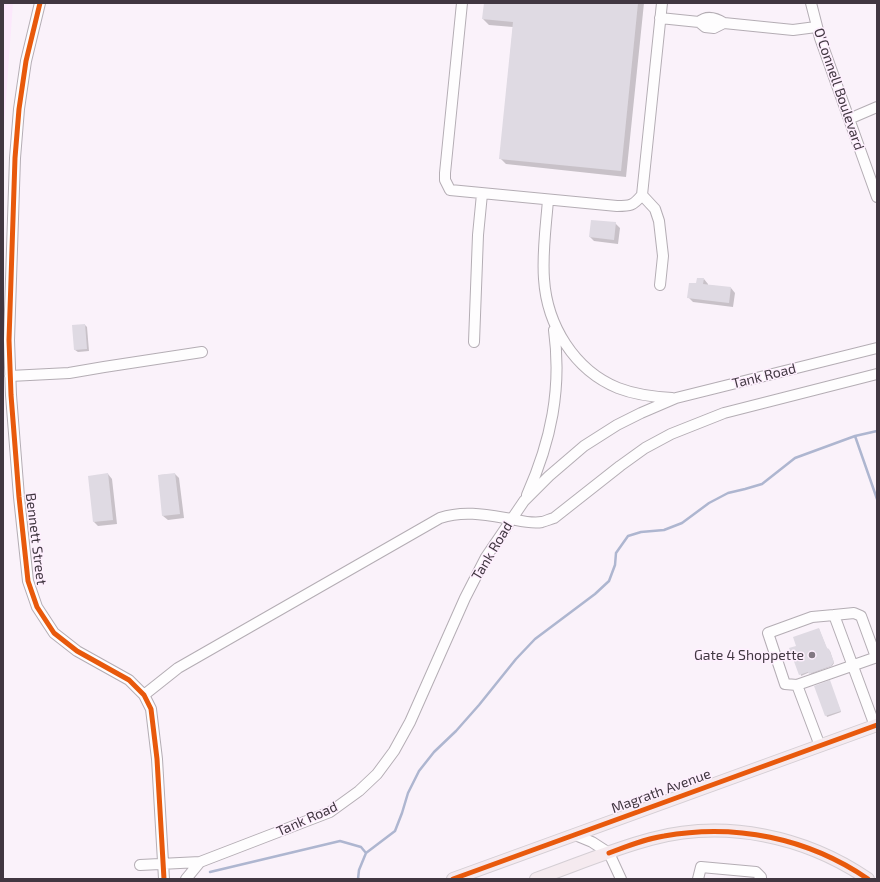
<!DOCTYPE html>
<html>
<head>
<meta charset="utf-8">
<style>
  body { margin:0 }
  #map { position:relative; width:880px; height:882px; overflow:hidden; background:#faf2fa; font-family:"Exo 2",sans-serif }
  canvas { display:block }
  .frame { position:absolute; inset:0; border:4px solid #413741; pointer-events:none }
</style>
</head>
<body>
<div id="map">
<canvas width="880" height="882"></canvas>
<div class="frame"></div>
</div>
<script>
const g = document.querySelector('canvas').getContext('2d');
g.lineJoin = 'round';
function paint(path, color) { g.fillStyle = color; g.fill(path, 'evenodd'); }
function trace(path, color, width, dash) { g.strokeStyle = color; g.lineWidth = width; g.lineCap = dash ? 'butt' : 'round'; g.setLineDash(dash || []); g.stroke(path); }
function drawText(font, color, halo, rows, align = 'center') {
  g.font = font + ' "Exo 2",sans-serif'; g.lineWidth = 3; g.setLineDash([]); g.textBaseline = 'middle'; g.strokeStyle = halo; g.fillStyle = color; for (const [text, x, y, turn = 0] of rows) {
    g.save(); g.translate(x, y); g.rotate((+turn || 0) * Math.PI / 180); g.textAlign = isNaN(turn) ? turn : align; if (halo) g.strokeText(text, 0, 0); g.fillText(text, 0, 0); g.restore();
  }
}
const built = new Path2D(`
  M3 3H13L3 140Z`);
const shadow = new Path2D(`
  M485 3H644L626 177 506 164 500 158 513 27 489 25 483 19Z
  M615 223 620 228 618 244 594 241 590 237Z
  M704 279 708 284V285L731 288 735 293 733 307 693 302 689 298 697 285Z
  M85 325 87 327 89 351 78 352 75 350Z
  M108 474 112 479 117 524 98 526 94 522Z
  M175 474 179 478 184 518 168 520 163 516 159 475Z
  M819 629 827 649 830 651 834 663 832 666 811 674 810 672 801 676 797 646Z
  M830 683 841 712 827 717 815 687Z`);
const stream = new Path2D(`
  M855 436 877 499
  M210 872 340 841 361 847 366 853
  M358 879 359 870 366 853 395 831 402 813 408 793 419 771 434 752 456 731 479 705 516 659 535 639 595 594 609 581 615 565 616 553 628 536 641 532 664 530 682 523 709 503 728 493 745 489 762 484 795 458 855 436 877 431`);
const building = new Path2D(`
  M484 3H638L621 171 499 159 513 22 482 19Z
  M591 220 616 222 614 240 589 237Z
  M697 278H704L703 284 731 287 729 303 687 298 689 283H696Z
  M85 324 87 349 74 350 72 325Z
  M108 473 113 520 93 522 88 476Z
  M175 473 180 514 162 516 158 475Z
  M819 628 827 648 829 649 834 662 831 666 825 668 809 674 808 672 799 675 789 648 796 646 793 637Z
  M830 680 841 711 825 716 814 686Z`);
const minor = new Path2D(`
  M40 3 26 61 19 109 15 158 9 340 11 395 19 497 28 581 37 607 54 633 77 651 129 680 144 695 151 709 157 759 164 879
  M462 3 445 173V180L450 190 617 206C630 206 633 206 642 195L662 3
  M811 3 820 38 877 197
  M660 18 699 22 705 27 714 28 724 23C716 18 707 15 699 22
  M724 23 793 30 816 27
  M849 119 877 107
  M642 195 655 209 659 221 663 256 660 285
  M548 200C546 226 542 252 544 279 547 325 574 370 618 388 636 395 654 397 672 398
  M474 342 478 235 482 194
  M10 376 69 373 104 367 202 352
  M527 495C551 441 562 389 554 330
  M834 615 854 613 861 616 876 657
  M797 685 785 684 768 633 812 617 834 615 875 726
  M144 695 178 668 440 518C464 510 487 515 511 519 521 521 532 524 542 522 546 521 550 519 554 518L620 466 645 448 671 434 724 413 877 374
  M820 746 797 685 877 657
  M575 835 592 842 609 853 621 879
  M140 865 200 862
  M186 879 200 862 330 812 359 791 377 774 394 751 410 722 465 598 486 557 524 501 549 476 584 446 617 425 641 413 676 398 877 348
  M698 879 701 867 756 872 761 877V879`);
const major = new Path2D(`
  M453 879 877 725
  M536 879C573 866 613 849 651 839 725 819 805 836 868 879`);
const cycleway = new Path2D(`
  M40 3 26 61 19 109 15 158 9 340 11 395 19 497 28 581 37 607 54 633 77 651 129 680 144 695 151 709 157 759 164 879
  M609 853C627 846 645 839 664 836 735 823 808 838 868 879
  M453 879 877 725`);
const markers = [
  [812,655,4,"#827882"]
];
const streetNames = [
  ["O'Connell Boulevard",839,89,71],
  ["Tank Road",764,376,-14],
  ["Bennett Street",36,539,83],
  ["Tank Road",492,551,-59],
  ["Magrath Avenue",661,791,-20],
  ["Tank Road",307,819,-24]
];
const poiNames = [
  ["Gate 4 Shoppette",804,655]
];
paint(built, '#fce8fc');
paint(shadow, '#0003');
trace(stream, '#aeb6d0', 2.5);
paint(building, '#dfdae3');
trace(minor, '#b4adb4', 12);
trace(major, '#d4ced4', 14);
trace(minor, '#fefdfe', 10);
trace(major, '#f5eaef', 12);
trace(cycleway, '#e8590c', 5);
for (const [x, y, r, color] of markers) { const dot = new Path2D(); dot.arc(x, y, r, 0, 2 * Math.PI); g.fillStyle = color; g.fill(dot); trace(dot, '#feeffe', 1.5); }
drawText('14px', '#413741', '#feeffe', streetNames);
drawText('14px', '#413741', '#feeffe', poiNames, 'right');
</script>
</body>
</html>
